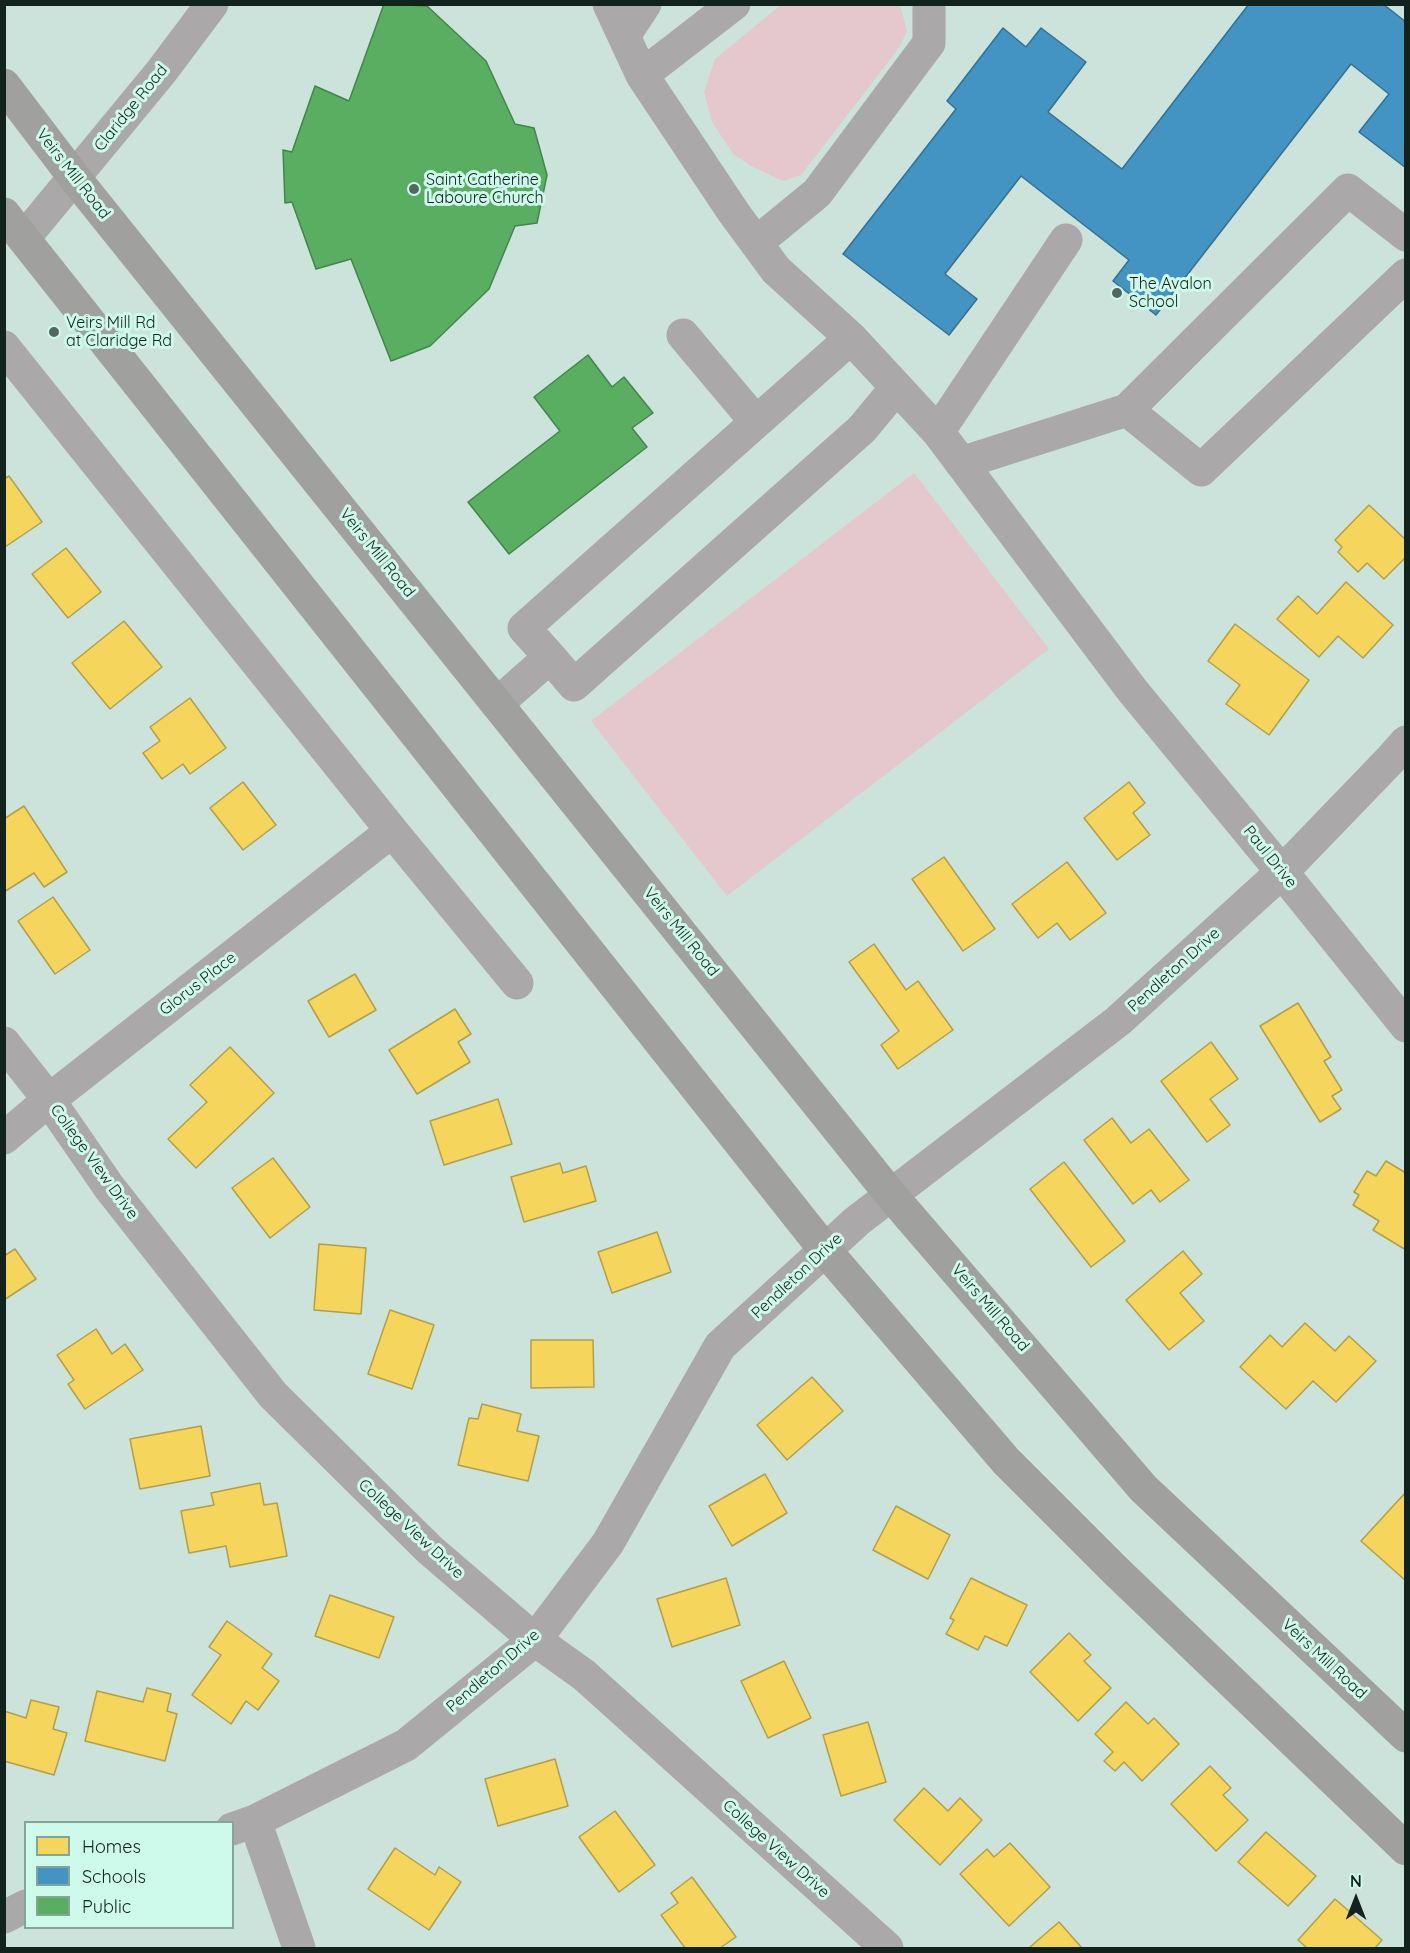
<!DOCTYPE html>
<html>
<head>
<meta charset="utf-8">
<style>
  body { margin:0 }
  #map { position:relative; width:1410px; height:1953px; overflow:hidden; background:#cbe3da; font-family:Quicksand,sans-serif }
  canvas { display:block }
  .frame { position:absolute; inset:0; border:6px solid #12221d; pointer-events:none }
  .legend { position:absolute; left:24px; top:1821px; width:210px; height:108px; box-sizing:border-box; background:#cefaeb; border:2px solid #83a499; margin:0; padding:8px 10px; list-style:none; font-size:18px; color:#12221d }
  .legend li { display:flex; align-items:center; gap:12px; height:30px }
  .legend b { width:30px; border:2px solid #83a499 }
  .north { position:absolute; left:1326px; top:1869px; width:60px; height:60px; -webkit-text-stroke:4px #cefaeb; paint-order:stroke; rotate:0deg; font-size:16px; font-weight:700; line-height:24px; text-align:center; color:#12221d }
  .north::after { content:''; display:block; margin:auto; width:21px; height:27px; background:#12221d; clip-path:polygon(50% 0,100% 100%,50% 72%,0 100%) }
</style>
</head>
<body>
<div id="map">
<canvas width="1410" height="1953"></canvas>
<div class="frame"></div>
<ul class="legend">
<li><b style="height:16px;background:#f6d55c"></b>Homes</li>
<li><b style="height:16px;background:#4393c3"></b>Schools</li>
<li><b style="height:16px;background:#5aae61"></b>Public</li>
</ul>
<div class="north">N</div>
</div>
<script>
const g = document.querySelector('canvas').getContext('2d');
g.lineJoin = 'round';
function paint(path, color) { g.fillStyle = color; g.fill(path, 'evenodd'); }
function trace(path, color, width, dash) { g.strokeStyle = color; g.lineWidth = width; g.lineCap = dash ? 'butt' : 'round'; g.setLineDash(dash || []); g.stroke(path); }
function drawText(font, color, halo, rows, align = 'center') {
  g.font = font + ' Quicksand,sans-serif'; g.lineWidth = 6; g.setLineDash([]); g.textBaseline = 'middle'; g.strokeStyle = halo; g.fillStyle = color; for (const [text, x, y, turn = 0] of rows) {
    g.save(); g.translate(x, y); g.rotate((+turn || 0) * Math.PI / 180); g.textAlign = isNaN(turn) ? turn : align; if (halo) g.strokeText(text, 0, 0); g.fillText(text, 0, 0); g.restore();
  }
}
const green = new Path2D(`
  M782 4 900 5 907 31 899 48 801 175 783 181 755 168 734 155 712 122 704 92 715 59Z
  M914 473 1049 649 727 896 591 721Z`);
const homes = new Path2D(`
  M9 476 42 522 5 547 4 479Z
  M1369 505 1406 540V557L1384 579 1367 563 1358 572 1338 552 1342 547 1335 540Z
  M66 548 101 592 68 618 32 574Z
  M1346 582 1393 625 1363 658 1338 636 1319 657 1277 619 1298 596 1317 614Z
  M124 621 162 667 110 709 72 663Z
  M1235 624 1309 680 1269 735 1226 704 1240 685 1208 661Z
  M190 698 226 748 190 774 183 764 162 779 143 753 160 741 150 727Z
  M243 782 276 825 243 850 210 808Z
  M1129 782 1145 803 1133 813 1150 835 1117 860 1084 818Z
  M24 806 67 872 44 887 34 873 4 892V819Z
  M944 857 995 929 963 951 912 879Z
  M1067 862 1106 913 1070 940 1057 923 1038 938 1012 904Z
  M53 897 90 950 55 974 18 921Z
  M874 944 906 990 918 981 953 1030 898 1069 881 1045 899 1031 849 962Z
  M355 974 376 1010 329 1037 308 1001Z
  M1298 1003 1331 1057 1324 1061 1342 1090 1332 1096 1341 1109 1320 1122 1260 1026Z
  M455 1009 471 1034 458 1042 470 1062 417 1094 389 1050Z
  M1211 1042 1238 1079 1210 1099 1230 1125 1207 1142 1161 1081Z
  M230 1047 274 1093 196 1168 168 1139 207 1102 190 1085Z
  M498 1099 512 1144 444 1165 430 1121Z
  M1112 1118 1131 1143 1149 1129 1189 1180 1160 1202 1151 1190 1133 1204 1084 1140Z
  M273 1158 310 1207 270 1238 232 1188Z
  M1386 1161 1406 1173V1250L1373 1230 1379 1221 1353 1205 1359 1195 1354 1192 1367 1171 1376 1176Z
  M1064 1162 1125 1241 1091 1267 1030 1189Z
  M560 1163 563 1173 586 1166 596 1201 524 1222 511 1177Z
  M657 1232 671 1272 612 1293 598 1252Z
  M319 1244 366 1248 361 1314 314 1310Z
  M15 1249 36 1279 4 1300V1256Z
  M1183 1251 1202 1274 1180 1293 1204 1321 1169 1350 1126 1300Z
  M390 1310 434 1325 412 1389 368 1374Z
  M1305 1323 1335 1351 1349 1336 1376 1361 1336 1402 1313 1381 1286 1409 1240 1367 1270 1335 1282 1347Z
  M96 1329 112 1354 125 1344 143 1370 85 1409 68 1384 74 1380 57 1355Z
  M531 1340H593L594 1387 531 1388Z
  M812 1377 843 1411 787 1460 757 1425Z
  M482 1404 521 1414 517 1431 539 1436 528 1481 458 1465 469 1418 478 1419Z
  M201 1426 210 1476 140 1489 130 1439Z
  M765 1474 787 1513 732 1546 709 1506Z
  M260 1483 264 1505 277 1503 287 1556 230 1567 226 1546 189 1553 181 1511 214 1505 211 1493Z
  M1406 1492V1581L1361 1541Z
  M896 1506 950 1535 928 1579 873 1550Z
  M726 1578 740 1625 672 1647 657 1599Z
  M971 1578 1027 1605 1007 1646 985 1636 978 1650 946 1634 954 1620 950 1618Z
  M330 1595 394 1617 379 1658 315 1636Z
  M227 1621 272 1654 262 1668 279 1681 258 1710 246 1701 231 1724 192 1695 221 1655 209 1647Z
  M1069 1633 1091 1655 1084 1661 1111 1688 1078 1721 1030 1672Z
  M784 1661 811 1718 768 1738 741 1681Z
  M147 1688 171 1694 167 1711 177 1714 165 1761 85 1741 97 1691 143 1702Z
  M31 1700 59 1707 53 1729 67 1733 54 1775 4 1761V1711L26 1718Z
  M1126 1702 1148 1724 1154 1718 1179 1744 1142 1781 1124 1762 1115 1771 1104 1761 1113 1752 1095 1734Z
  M868 1722 886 1782 841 1796 823 1735Z
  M555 1759 568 1806 498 1826 485 1779Z
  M1210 1766 1231 1788 1223 1795 1248 1820 1216 1851 1171 1804Z
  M924 1788 948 1811 960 1798 982 1820 940 1865 894 1820Z
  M615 1811 655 1865 619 1892 579 1837Z
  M1266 1832 1316 1876 1288 1906 1238 1862Z
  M1010 1843 1050 1887 1009 1926 960 1874 987 1849 994 1857Z
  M395 1848 435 1875 439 1867 461 1882 429 1930 368 1889Z
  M692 1877 736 1937 720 1948H685L661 1915 678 1903 671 1893Z
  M1335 1899 1382 1940 1375 1948H1307L1298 1940Z
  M1059 1922 1082 1948H1031L1030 1947Z`);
const schools = new Path2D(`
  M1249 4H1383L1406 22V168L1359 132 1389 94 1351 64 1156 315 1113 281 1129 260 1021 176 945 274 977 299 949 335 843 254 956 109 947 101 1003 28 1026 47 1041 28 1086 62 1048 112 1122 169Z`);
const public = new Path2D(`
  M384 4 427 6 486 61 515 124 534 128 547 175 537 223 515 226 489 289 430 346 391 361 351 259 316 269 292 202 285 203 283 150 292 152 315 86 349 101Z
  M588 355 612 387 624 377 653 413 632 428 647 447 509 554 468 502 560 431 534 397Z`);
const minor = new Path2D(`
  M609 4 642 75 734 4
  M624 36 645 4
  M642 75 734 213 776 270 851 338 938 432 1132 690 1282 872 1406 1026
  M24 238 161 72 212 4
  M756 243 817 193 929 43V4
  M683 335 756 422
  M4 347 392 831 517 983
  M1127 410 1201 470 1406 275
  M938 432 1066 240
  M961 463 1127 410 1348 190 1406 235
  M550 657 524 628 851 338
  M498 703 550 657 574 685 862 429 896 388
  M4 1043 49 1100 109 1187 273 1395 430 1550 535 1640 584 1675 887 1948
  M4 1138 49 1100 392 831
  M255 1821 299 1948
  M232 1829 255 1821 406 1745 535 1640 608 1543 720 1346 857 1221 1118 1021 1282 872 1391 759 1406 742
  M4 1917 26 1906`);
const major = new Path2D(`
  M4 85 74 177 891 1195 1143 1488 1406 1736
  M4 214 825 1250 1006 1461 1116 1571 1406 1849`);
const markers = [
  [414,189,6,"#53665f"],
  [1117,293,6,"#53665f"],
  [54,332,6,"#53665f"]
];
const streetNames = [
  ["Claridge Road",131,108,-51],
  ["Veirs Mill Road",73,174,52],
  ["Veirs Mill Road",377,553,51],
  ["Paul Drive",1270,857,51],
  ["Veirs Mill Road",681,932,51],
  ["Pendleton Drive",1174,970,-42],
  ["Glorus Place",198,984,-38],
  ["College View Drive",94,1162,54],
  ["Pendleton Drive",797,1276,-43],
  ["Veirs Mill Road",990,1308,49],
  ["College View Drive",411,1529,43],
  ["Veirs Mill Road",1324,1659,43],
  ["Pendleton Drive",493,1671,-41],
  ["College View Drive",776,1849,42]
];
const poiNames = [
  ["Saint Catherine",426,180],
  ["Laboure Church",426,198],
  ["The Avalon",1129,284],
  ["School",1129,302],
  ["Veirs Mill Rd",66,323],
  ["at Claridge Rd",66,341]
];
paint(green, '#e4c8cd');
paint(homes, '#f6d55c');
trace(homes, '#b29f49', 1.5);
paint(schools, '#4393c3');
trace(schools, '#347191', 1.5);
paint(public, '#5aae61');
trace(public, '#44844d', 1.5);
trace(minor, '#aaa8a8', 33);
trace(major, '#a0a19f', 33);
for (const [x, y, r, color] of markers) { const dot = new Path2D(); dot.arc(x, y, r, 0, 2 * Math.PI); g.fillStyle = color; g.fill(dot); trace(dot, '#cefaeb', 2); }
drawText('16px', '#12221d', '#cefaeb', streetNames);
drawText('16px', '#12221d', '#cefaeb', poiNames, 'left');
</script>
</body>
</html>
